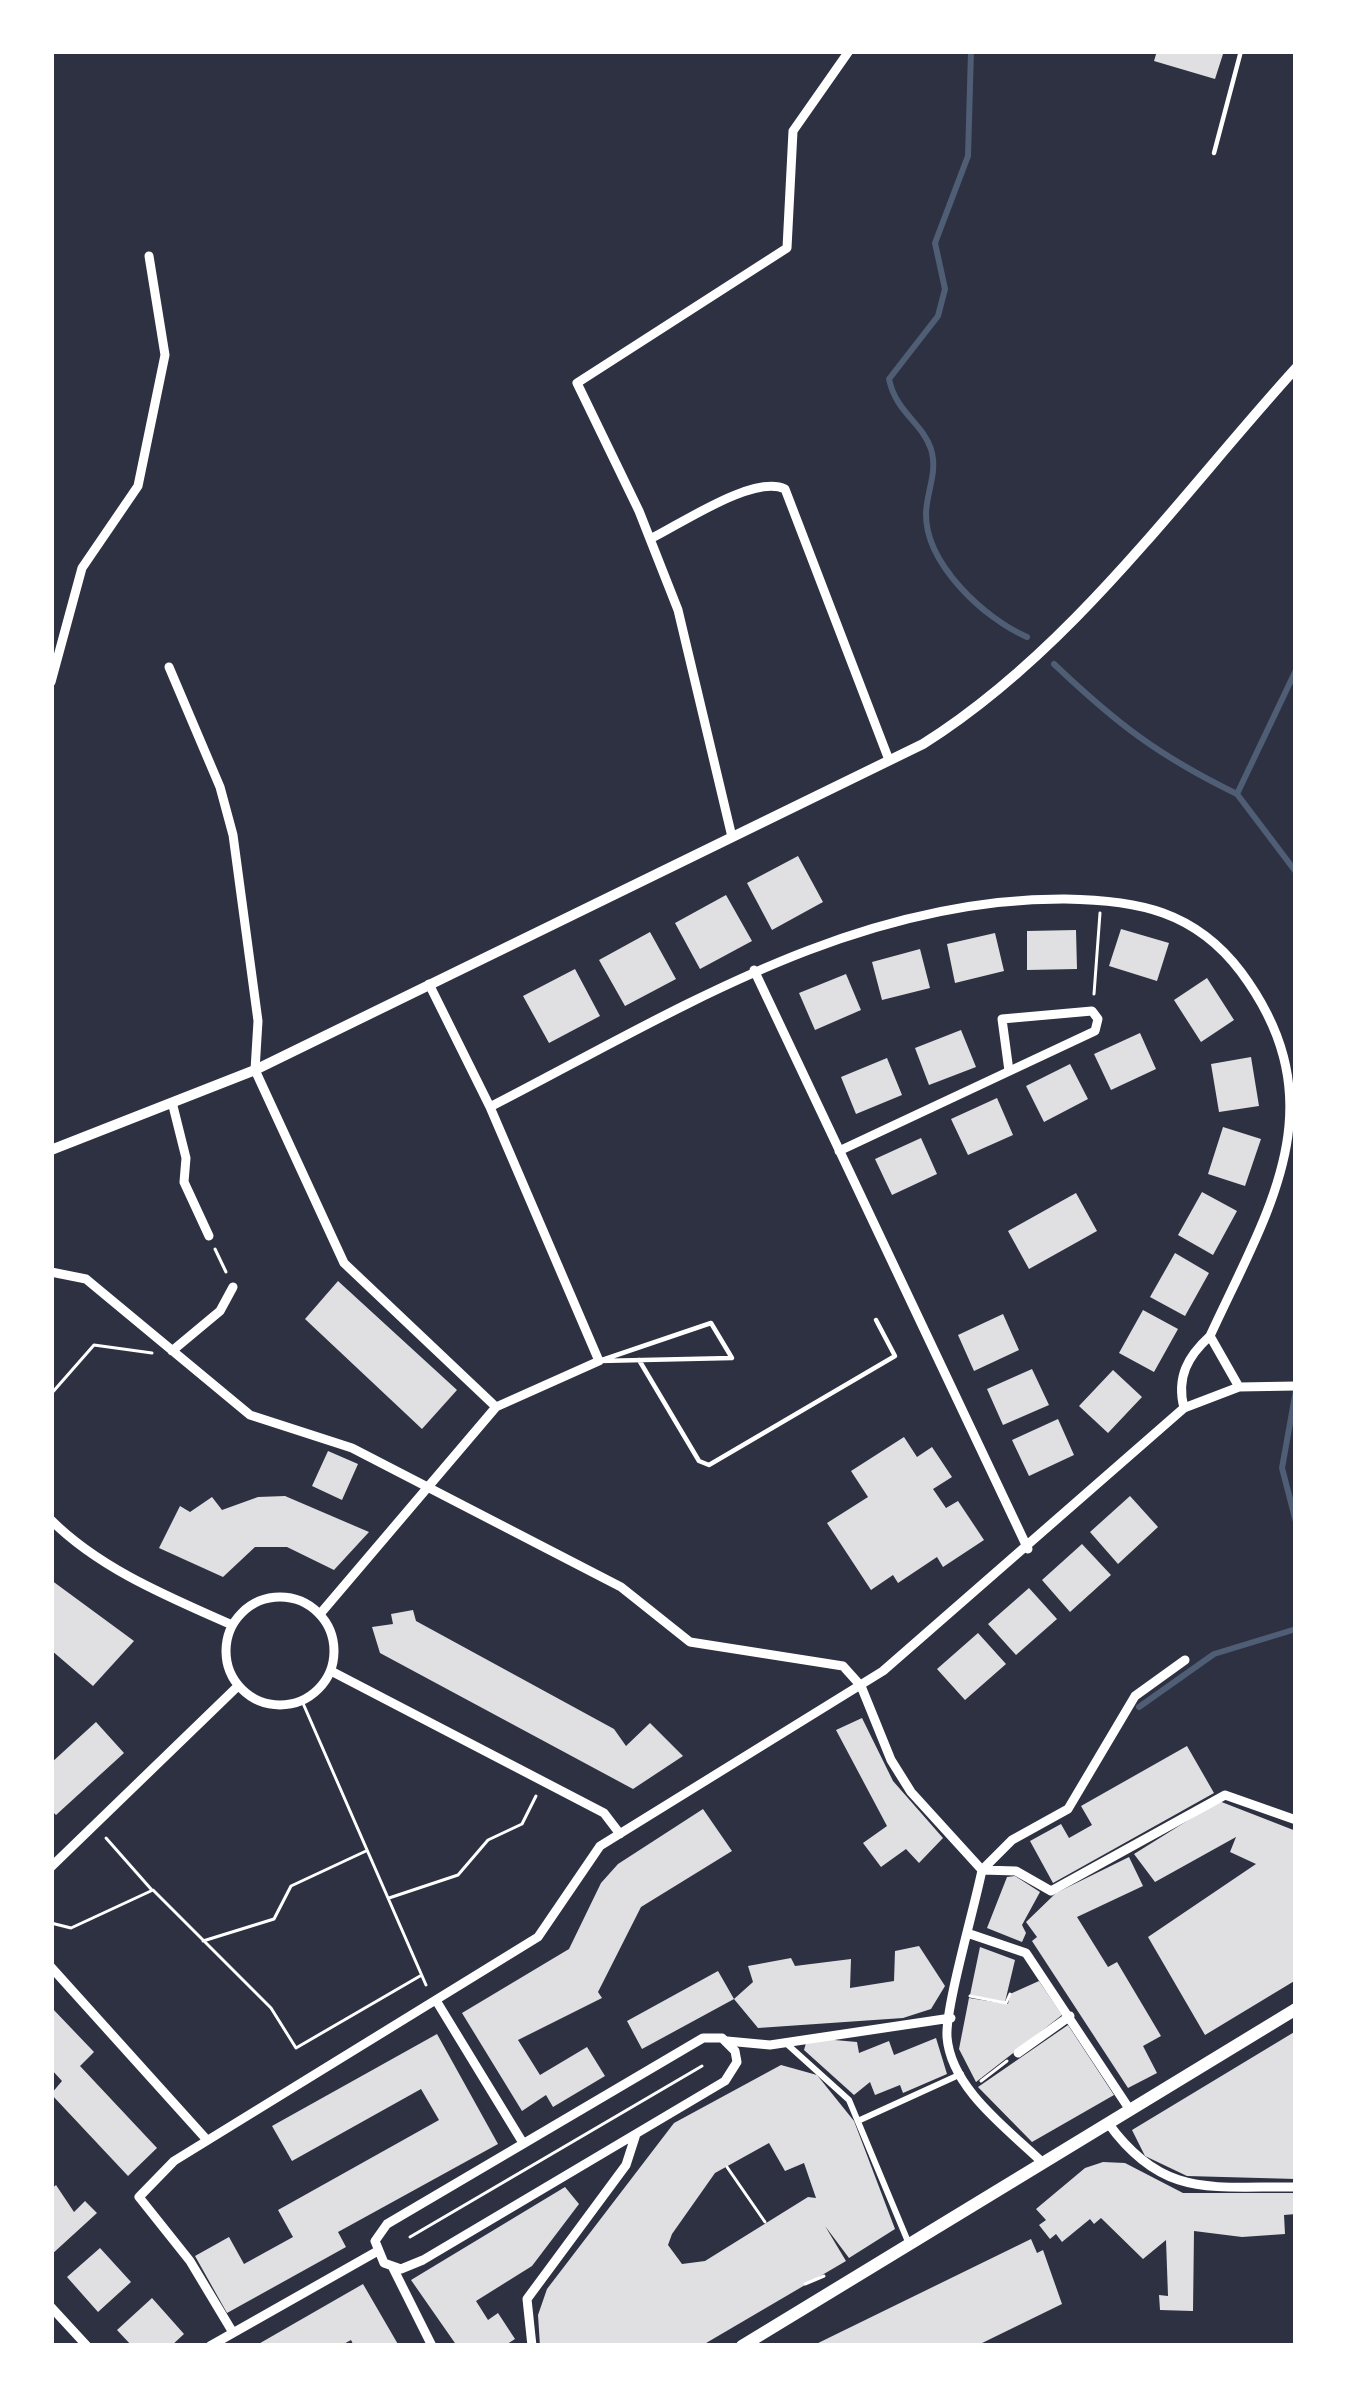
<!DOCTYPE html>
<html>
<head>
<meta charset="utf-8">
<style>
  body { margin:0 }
  #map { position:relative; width:1347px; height:2397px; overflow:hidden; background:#2d3142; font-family:"Varela Round",sans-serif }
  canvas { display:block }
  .frame { position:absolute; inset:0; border:54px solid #fff; pointer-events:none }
</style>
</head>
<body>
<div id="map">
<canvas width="1347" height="2397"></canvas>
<div class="frame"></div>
</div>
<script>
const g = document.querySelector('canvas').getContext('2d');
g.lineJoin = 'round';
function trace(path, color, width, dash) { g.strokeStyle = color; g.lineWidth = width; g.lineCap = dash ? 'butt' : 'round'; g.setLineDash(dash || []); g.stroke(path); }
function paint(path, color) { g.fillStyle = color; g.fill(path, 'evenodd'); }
const stream = new Path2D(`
  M971 51 968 156 935 243 945 289 938 316 889 379C896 413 922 422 931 449 938 472 927 490 926 513 925 564 985 619 1027 637
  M1054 664C1117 724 1159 756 1237 794
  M1296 670 1237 794 1296 872
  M1296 1390 1282 1468 1296 1522
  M1139 1707 1214 1654 1296 1629`);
const building = new Path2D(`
  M1157 51H1224L1215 79 1154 61Z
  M798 856 823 902 772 930 747 883Z
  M726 895 752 941 700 969 675 923Z
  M1121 929 1169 943 1157 981 1109 966Z
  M1076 930 1077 969 1027 970V931Z
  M650 932 676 979 625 1006 599 960Z
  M995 933 1004 971 955 983 947 944Z
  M920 949 930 988 882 1000 872 962Z
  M575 969 600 1016 549 1043 523 996Z
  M846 974 861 1010 815 1030 799 993Z
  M1207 978 1234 1020 1201 1042 1174 1000Z
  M961 1030 976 1067 929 1085 915 1048Z
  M1140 1033 1156 1069 1111 1090 1094 1054Z
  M1251 1057 1259 1106 1219 1112 1211 1064Z
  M887 1058 902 1095 856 1114 841 1077Z
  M1070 1064 1088 1099 1044 1122 1026 1086Z
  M997 1098 1013 1135 968 1155 951 1119Z
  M1223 1127 1261 1139 1245 1186 1208 1174Z
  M921 1138 937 1174 892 1195 875 1159Z
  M1202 1192 1237 1211 1213 1255 1178 1235Z
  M1076 1193 1097 1231 1029 1269 1008 1231Z
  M1175 1253 1209 1273 1185 1316 1150 1297Z
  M338 1281 457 1390 422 1429 305 1319Z
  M1143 1310 1178 1329 1154 1372 1119 1353Z
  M1003 1314 1019 1350 974 1371 958 1335Z
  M1032 1369 1049 1405 1003 1425 987 1389Z
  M1113 1370 1142 1397 1108 1433 1079 1406Z
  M1058 1419 1074 1455 1029 1476 1012 1440Z
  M904 1437 917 1457 932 1447 952 1477 933 1489 946 1508 958 1501 984 1540 943 1567 937 1557 898 1583 893 1575 871 1590 827 1523 868 1497 851 1471Z
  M328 1451 358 1464 342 1500 312 1486Z
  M285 1496 369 1532 334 1570 287 1547H255L223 1577 159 1548 180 1506 190 1512 212 1497 222 1510 258 1497Z
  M1130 1496 1158 1527 1118 1564 1090 1532Z
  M1082 1544 1111 1575 1070 1612 1042 1580Z
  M51 1580 134 1641 93 1686 51 1650Z
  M1029 1588 1057 1619 1016 1655 988 1624Z
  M413 1610 416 1621 614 1729 626 1746 650 1723 683 1756 633 1789 380 1653 372 1627 393 1624 391 1614Z
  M978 1633 1006 1664 965 1700 937 1669Z
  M862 1718 893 1781 943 1838 919 1863 906 1849 881 1867 863 1843 887 1826 836 1730Z
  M96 1722 124 1753 56 1815 51 1810V1763Z
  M1187 1746 1214 1793 1053 1883 1030 1841 1061 1824 1069 1838 1092 1825 1081 1806Z
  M1219 1801 1296 1831V1980L1205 2035 1148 1937 1256 1864 1230 1852 1236 1837 1155 1882 1134 1854Z
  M703 1809 732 1851 641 1907 598 1992 602 1998 518 2040 540 2075 587 2047 605 2076 553 2107 546 2095 522 2111 462 2013 569 1949 601 1883 618 1864Z
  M1129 1857 1143 1886 1077 1917 1108 1967 1117 1962 1161 2036 1143 2046 1157 2073 1128 2088 1032 1941 1037 1937 1026 1922 1056 1893Z
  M1015 1876 1040 1892 1022 1925 1026 1933 1022 1942 987 1928 1007 1877Z
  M919 1946 945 1986 931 2009 903 2018 758 2028 734 1999 753 1982 748 1966 791 1958 795 1966 851 1959 850 1988 894 1981 895 1951Z
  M980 1947 1015 1960 1005 2002 970 1995Z
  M718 1971 734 1999 642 2049 627 2021Z
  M1039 1981 1062 2015 976 2082 959 2049 969 1998 1008 2004 1010 1994Z
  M51 2007 94 2052 80 2066 157 2148 128 2176 51 2094 62 2081 51 2069Z
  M1068 2025 1114 2095 1032 2142 978 2087Z
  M1296 2031V2179L1187 2176 1145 2156 1132 2130Z
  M437 2034 498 2144 338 2232 346 2247 227 2313 195 2256 229 2237 244 2264 293 2237 278 2210 439 2120 421 2089 292 2161 272 2126Z
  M936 2038 947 2074 903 2093 900 2085 875 2095 870 2082 854 2095 804 2050 806 2043 823 2039 857 2042 859 2053 889 2041 894 2055Z
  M781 2065 817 2075 854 2121 895 2229 849 2258 825 2226 846 2261 701 2346H540L538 2315 547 2289 674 2123ZM769 2143 785 2171 804 2163 816 2198 808 2197 705 2261 682 2264 668 2245 672 2234 715 2173Z
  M1103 2162 1125 2163 1183 2193H1296V2214L1284 2215 1285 2234 1242 2237 1194 2231 1193 2311 1160 2310 1159 2295 1168 2296 1166 2240 1143 2259 1101 2218 1094 2224 1090 2219 1062 2242 1056 2234 1050 2239 1039 2225 1046 2220 1036 2209 1085 2168Z
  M56 2185 74 2212 85 2201 97 2213 51 2255V2189Z
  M565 2187 579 2204 532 2266 476 2301 488 2320 498 2313 515 2339 504 2346H457L411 2280Z
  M1031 2239 1037 2253 1043 2250 1062 2304 976 2346H812Z
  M100 2248 131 2282 98 2312 67 2277Z
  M363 2284 399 2346H354L351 2340 340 2346H255Z
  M152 2298 184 2334 171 2346H132L117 2330Z`);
const path = new Path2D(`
  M1094 994 1100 913
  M215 1249 226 1272
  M51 1394 94 1345 152 1353
  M302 1701 426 1985
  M106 1838 151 1889
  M389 1898 458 1875 488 1840 522 1824 536 1796
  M51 1923 71 1928 153 1890 271 2008 296 2048 420 1976
  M203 1941 274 1919 291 1886 366 1851
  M970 1996 1006 2003 1010 1994
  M981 2081 1007 2061
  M727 2167 765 2222
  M410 2237 702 2066
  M805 2284 824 2276`);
const service = new Path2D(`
  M1214 153 1241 51
  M711 1323 732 1358 599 1361Z
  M639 1360 699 1461 709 1465 895 1356 876 1320`);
const pedestrian = new Path2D(`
  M788 2045 849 2100 909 2244
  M860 2120 961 2074`);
const minor = new Path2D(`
  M650 539C681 524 754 474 785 489L889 760
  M169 667 220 787 233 835 258 1021 255 1070 344 1263 496 1407
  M51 682 82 568 138 486 165 355 149 256
  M732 837 678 610 639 511 577 383 787 248 793 131 849 51
  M754 970 1028 1549
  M173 1106 186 1158 184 1182 209 1236
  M490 1107C673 1013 852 898 1065 899 1138 900 1195 911 1241 972 1339 1104 1269 1208 1210 1336 1188 1356 1176 1377 1184 1408
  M839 1151 1095 1031 1098 1019 1092 1011 1002 1019 1009 1071
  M51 1272 86 1279 250 1415 352 1448 621 1587 690 1642 843 1666 861 1686 891 1760 911 1792 982 1870
  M1210 1336 1239 1387
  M172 1351 220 1311 233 1287
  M51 1520C100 1569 169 1597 232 1625
  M226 1651a54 54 0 1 1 108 0a54 54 0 1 1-108 0Z
  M320 1614 496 1407 599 1361 490 1107 429 984
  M331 1671 604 1813 620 1834
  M51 1867 238 1686
  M982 1870 1016 1871 1051 1891 1225 1795 1296 1820
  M982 1870C975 1906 945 2008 947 2037 951 2089 1009 2130 1043 2163
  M982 1870 1012 1840 1068 1809 1135 1696 1185 1660
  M970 1934 1026 1953 1130 2110
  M51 1967 207 2140
  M437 2002 523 2143
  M703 2038H722L735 2051 737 2062 725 2081 423 2260 401 2269 384 2263 375 2241 387 2224Z
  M727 2041 770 2045 951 2018
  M1018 2053 1070 2016
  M1108 2123C1163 2199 1211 2186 1296 2187
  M393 2268 432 2346
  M51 2307 87 2346
  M232 2331 190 2261 139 2197 174 2161 538 1937 600 1846 883 1671 1184 1408 1239 1387 1296 1386
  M210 2346 376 2252
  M532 2346 527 2299 626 2165 636 2134`);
const tertiary = new Path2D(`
  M51 1150 255 1070 923 744C1071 651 1179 497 1296 368`);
const secondary = new Path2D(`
  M742 2346 1296 2009`);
trace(stream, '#4f5d75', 6);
paint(building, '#e0e0e3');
trace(path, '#fff', 3);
trace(service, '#fff', 4.5);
trace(pedestrian, '#fff', 6);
trace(minor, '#fff', 9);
trace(tertiary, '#fff', 10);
trace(secondary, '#fff', 12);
</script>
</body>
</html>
